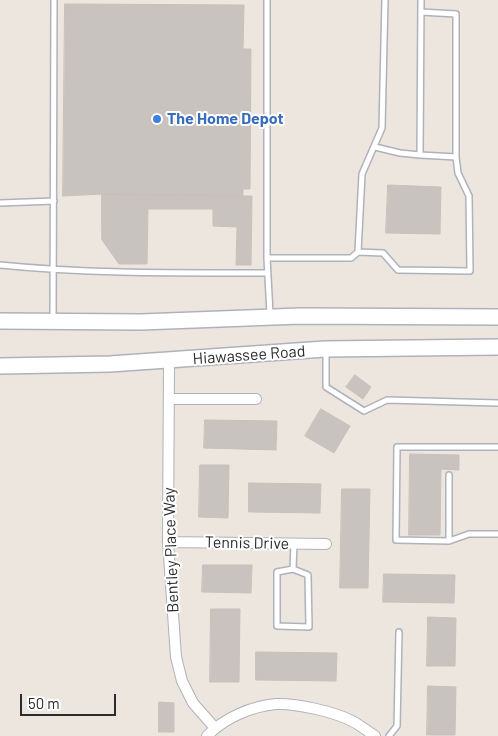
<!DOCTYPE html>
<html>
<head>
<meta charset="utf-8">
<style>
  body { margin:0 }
  #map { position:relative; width:498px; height:736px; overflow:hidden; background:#ede6de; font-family:Barlow,sans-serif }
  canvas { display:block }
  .scale { position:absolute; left:20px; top:694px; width:96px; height:22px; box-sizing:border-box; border:2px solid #2c2c2c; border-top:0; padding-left:6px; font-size:15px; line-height:18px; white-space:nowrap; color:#2c2c2c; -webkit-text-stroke:4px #fff; paint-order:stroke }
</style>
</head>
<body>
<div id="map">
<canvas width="498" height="736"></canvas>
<div class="scale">50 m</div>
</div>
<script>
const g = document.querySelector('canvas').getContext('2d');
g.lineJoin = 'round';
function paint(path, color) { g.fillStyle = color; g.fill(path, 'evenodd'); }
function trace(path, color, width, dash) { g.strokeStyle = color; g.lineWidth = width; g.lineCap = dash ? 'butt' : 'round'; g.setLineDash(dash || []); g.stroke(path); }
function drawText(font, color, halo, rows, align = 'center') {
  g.font = font + ' Barlow,sans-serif'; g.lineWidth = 4; g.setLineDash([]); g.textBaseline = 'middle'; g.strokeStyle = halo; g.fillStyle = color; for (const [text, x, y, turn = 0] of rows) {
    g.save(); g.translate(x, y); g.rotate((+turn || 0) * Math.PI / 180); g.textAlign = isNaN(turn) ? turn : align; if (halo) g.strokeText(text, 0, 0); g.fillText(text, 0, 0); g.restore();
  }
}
const building = new Path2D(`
  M65 4 244 5 243 49H251L250 189H243V196L102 194 63 196Z
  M388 185 441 187 440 234 386 233Z
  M102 194 252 196 251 265H236L237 227 213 226V209H148L147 264H119L102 240Z
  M355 375 371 387 363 399 346 387Z
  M321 409 350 426 334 453 305 436Z
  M205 420 277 421 276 450 204 448Z
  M410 454 459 455V470L441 469 440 535H409Z
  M200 465H229L228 518 199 517Z
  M249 483 321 484 320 513 249 512Z
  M342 489H370L368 588H340Z
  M203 565H252L251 593 202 592Z
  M384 574 455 575 454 603 383 602Z
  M211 609H240L239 682H210Z
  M428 617 456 618 455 666H427Z
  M256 652 337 653 336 681 256 680Z
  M428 686 456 687 455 735H427Z
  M159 702 174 703V732H159Z`);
const service = new Path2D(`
  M375 147 400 153 420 155 421 0
  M420 155 456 157V14L421 12
  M0 203 54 201
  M358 252 383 253 398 270 470 271 469 196 458 173 456 157
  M267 258V0
  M0 265C89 274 178 273 268 273
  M270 314 267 258H351L358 252 362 174 382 128 385 0
  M53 319 54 0
  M326 350V387L364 411 387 400 498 403
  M498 447H397L396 540 449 541 469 534H498
  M449 541V475
  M293 569 308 575 309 627 277 626V572Z
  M293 569 294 544
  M389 736 397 726 399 632`);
const minor = new Path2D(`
  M169 360 168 542 176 657 182 681 193 703 215 728
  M169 399H256
  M168 542 326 544
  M207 736C224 718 252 706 276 704 296 703 335 712 352 721 360 725 367 731 375 736`);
const secondary = new Path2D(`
  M0 321 141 322 300 316 498 317
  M0 366 110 364 325 349 498 347`);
const markers = [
  [157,119,5,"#3f7fe0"]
];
const shopNames = [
  ["The Home Depot",167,119]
];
const streetNames = [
  ["Hiawassee Road",249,355,-4],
  ["Tennis Drive",247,543,1],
  ["Bentley Place Way",171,550,-92]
];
paint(building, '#c8c3be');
trace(building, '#c8c1b8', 1);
trace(service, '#afb2bc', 8);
trace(minor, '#afb2bc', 12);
trace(secondary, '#afb2bc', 18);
trace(service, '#fff', 5);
trace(minor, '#fff', 10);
trace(secondary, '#fff', 15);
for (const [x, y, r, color] of markers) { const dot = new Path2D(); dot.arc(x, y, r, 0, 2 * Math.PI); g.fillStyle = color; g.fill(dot); trace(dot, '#fff', 2); }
drawText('bold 16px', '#366cbe', '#fff', shopNames, 'left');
drawText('16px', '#2c2c2c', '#fff', streetNames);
</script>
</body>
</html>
